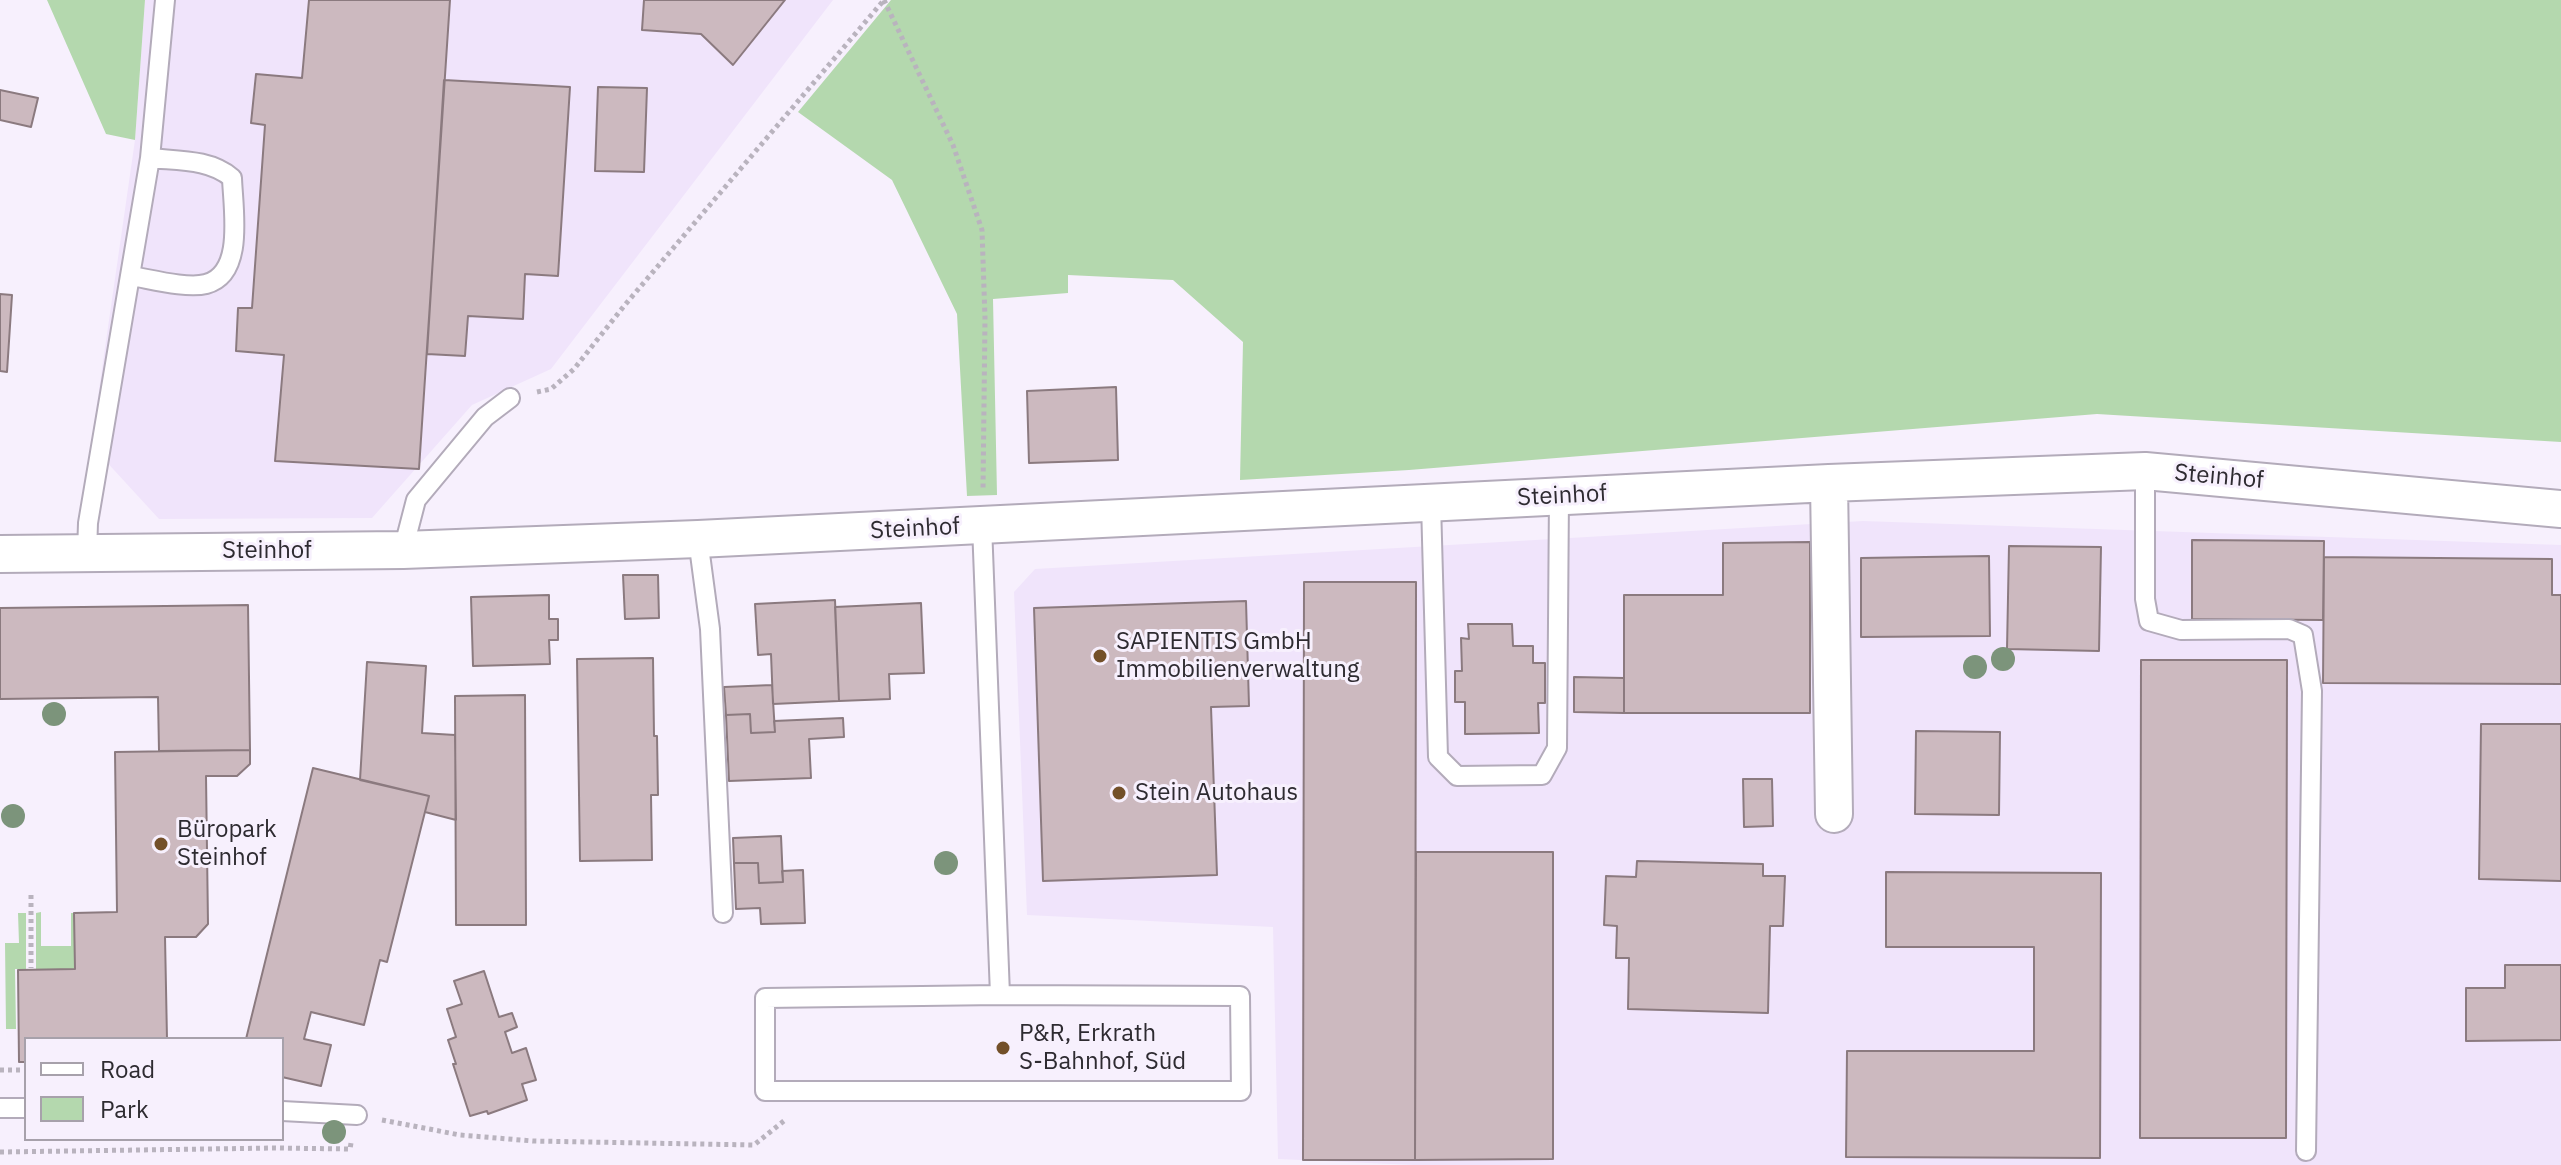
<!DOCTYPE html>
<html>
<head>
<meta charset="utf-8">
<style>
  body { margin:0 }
  #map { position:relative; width:2561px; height:1165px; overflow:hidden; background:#f7f0fd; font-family:"IBM Plex Sans",sans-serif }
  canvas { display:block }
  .legend { position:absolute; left:24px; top:1037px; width:260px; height:104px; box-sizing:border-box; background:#f7f0fd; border:2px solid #a7a1ab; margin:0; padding:10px 14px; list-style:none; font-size:24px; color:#2e2b31 }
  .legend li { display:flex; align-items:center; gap:16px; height:40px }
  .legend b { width:40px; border:2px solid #a7a1ab }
</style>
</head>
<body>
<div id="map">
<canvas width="2561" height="1165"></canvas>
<ul class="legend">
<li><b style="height:10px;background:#fff"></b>Road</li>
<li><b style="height:22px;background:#b4d8ae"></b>Park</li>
</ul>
</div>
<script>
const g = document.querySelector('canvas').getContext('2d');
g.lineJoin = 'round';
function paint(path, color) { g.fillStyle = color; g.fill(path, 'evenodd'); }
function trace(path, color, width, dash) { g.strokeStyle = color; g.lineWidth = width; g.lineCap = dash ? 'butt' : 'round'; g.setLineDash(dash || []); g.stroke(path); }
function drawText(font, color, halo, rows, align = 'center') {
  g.font = font + ' "IBM Plex Sans",sans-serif'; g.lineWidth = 6; g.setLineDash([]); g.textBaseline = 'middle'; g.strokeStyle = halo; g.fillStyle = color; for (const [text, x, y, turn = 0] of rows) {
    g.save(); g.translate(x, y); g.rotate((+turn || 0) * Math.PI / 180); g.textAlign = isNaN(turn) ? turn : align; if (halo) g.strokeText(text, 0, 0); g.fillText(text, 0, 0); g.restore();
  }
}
const built = new Path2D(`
  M145 0H833L551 369 472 405 372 518 159 519 91 445 135 140Z
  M1863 521 2561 545V1165H1414L1278 1159 1273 927 1027 915 1014 592 1035 569Z`);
const green = new Path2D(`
  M47 0H145L135 140 106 134Z
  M891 0H2561V442L2097 414 1409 470 1240 480 1243 342 1173 280 1068 275V293L993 299 997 495 967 496 957 314 892 180 798 112Z
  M41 912V946H71V913H74V969H36V913Z
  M18 913H26V969H15L16 1029H6L5 943H19Z`);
const building = new Path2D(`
  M309 0H450L419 469 275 461 284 355 236 351 238 308H252L265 125 251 123 256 74 302 78Z
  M644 0H785L733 65 701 34 642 30Z
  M444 80 570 87 558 276 525 274 523 319 468 316 465 356 427 354Z
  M598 87 647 88 644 172 595 171Z
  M0 90 38 98 31 127 0 120Z
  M0 294 12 295 7 372 0 371Z
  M1116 387 1118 460 1029 463 1027 391Z
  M2192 540 2324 541 2323 620 2192 619Z
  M1810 542V713H1624V595H1723V543Z
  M2009 546 2101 547 2099 651 2007 649Z
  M1989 556 1990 636 1861 637V558Z
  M2324 557 2552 559V595H2561V684L2323 683Z
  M623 575H658L659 618 625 619Z
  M1304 582H1416L1415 1160H1303Z
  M549 595V619H558V640H549L550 664 473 666 471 597Z
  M835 600 839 701 773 704 771 654 758 655 755 604Z
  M1246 601 1249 706 1211 707 1217 875 1043 881 1034 608Z
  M921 603 924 673 889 674 890 699 839 701 835 607Z
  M248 605 250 750 159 751 158 697 0 699V608Z
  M1468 624H1512L1513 646H1533V663H1545V703H1538L1539 733 1465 734V702H1455V671H1462L1461 638 1469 639Z
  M653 658 654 736H657L658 795H651L652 860 580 861 577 659Z
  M2141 660H2287L2286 1138H2140Z
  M367 662 426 666 422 733 455 735 456 820 425 812 429 796 360 780Z
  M1574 677 1624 678V713L1574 712Z
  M772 685 775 732 751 733 750 714 726 715 724 687Z
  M525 695 526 925H456L455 696Z
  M750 714 751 733 775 732 774 721 843 718 844 737 809 739 811 778 729 781 726 715Z
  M2481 724H2561V881L2479 879Z
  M1916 731 2000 732 1999 815 1915 814Z
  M250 750V764L237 776H206L208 924 196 937H165L167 1039H26V1062H19L18 970 75 969 74 913 117 912 115 752Z
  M313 768 429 796 387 962 380 960 364 1025 311 1012 304 1039 331 1045 321 1086 282 1077V1039H246Z
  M1743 779H1772L1773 826 1744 827Z
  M781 836 783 882 759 883 758 863H734L733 838Z
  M1416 852H1553V1159L1415 1160Z
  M1637 861 1763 864V876H1785L1783 926H1770L1768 1013 1628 1009 1629 958H1616L1617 926 1604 925 1606 876 1636 877Z
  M734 863H758L759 883 783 882 782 871 803 870 805 923 761 924 760 908 736 909Z
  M1886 872 2101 873 2100 1158 1846 1157 1847 1051H2034V947H1886Z
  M2505 965H2561V1040L2466 1041V988H2505Z
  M484 971 499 1017 512 1013 517 1027 505 1032 512 1053 526 1048 536 1080 522 1084 527 1100 488 1114 487 1111 470 1116 453 1064H456L448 1040 456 1037 447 1009 462 1004 454 981Z`);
const path = new Path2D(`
  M884 0 953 145 982 230 985 318 983 490
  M537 392 551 389 574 369 624 306 884 0
  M31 895V968
  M0 1070H26
  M382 1120 460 1135 533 1141 754 1145 785 1120
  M0 1152 275 1148 350 1149 351 1143`);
const service = new Path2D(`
  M131 276C150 279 187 289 206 284 245 274 233 209 232 178 210 159 178 161 150 158
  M2145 471V599L2149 621 2181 630 2289 629 2303 635 2312 691 2306 1151
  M1431 503 1438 757 1457 776 1542 775 1557 748 1559 496
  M982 525 1000 995 765 998V1091H1241L1240 996 1000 995
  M698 539 710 629 723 913
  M403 550 416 500 485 417 510 398
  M87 553 88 523 150 158 165 0
  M0 1108H26
  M282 1111 357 1115`);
const minor = new Path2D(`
  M1829 483 1834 814
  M0 554 403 550 698 539 1829 483 2145 471 2561 509`);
const trees = [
  [2003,659],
  [1975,667],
  [54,714],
  [13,816],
  [946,863],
  [334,1132]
];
const markers = [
  [1100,656,8,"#735029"],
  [1119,793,8,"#735029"],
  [161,844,8,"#735029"],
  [1003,1048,8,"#735029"]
];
const streetNames = [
  ["Steinhof",2219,477,5],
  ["Steinhof",1562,496,-3],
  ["Steinhof",915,529,-3],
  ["Steinhof",267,551]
];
const poiNames = [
  ["SAPIENTIS GmbH",1116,642],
  ["Immobilienverwaltung",1116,670],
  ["Stein Autohaus",1135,793],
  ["Büropark",177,830],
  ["Steinhof",177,858],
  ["P&R, Erkrath",1019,1034],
  ["S-Bahnhof, Süd",1019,1062]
];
paint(built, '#f0e4fb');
paint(green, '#b4d8ae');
paint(building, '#ccb9bf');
trace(building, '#8b7a7f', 2);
trace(service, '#b3abba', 22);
trace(minor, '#b3abba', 40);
trace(path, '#b9b3be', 5, [4, 4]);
trace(service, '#fff', 18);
trace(minor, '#fff', 36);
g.fillStyle = '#7c947b';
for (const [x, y] of trees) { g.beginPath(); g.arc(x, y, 12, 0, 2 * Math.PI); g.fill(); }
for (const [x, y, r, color] of markers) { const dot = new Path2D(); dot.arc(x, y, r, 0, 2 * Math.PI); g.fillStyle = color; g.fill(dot); trace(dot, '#f7f0fd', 3); }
drawText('24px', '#2e2b31', '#f7f0fd', streetNames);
drawText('24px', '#2e2b31', '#f7f0fd', poiNames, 'left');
</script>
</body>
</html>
